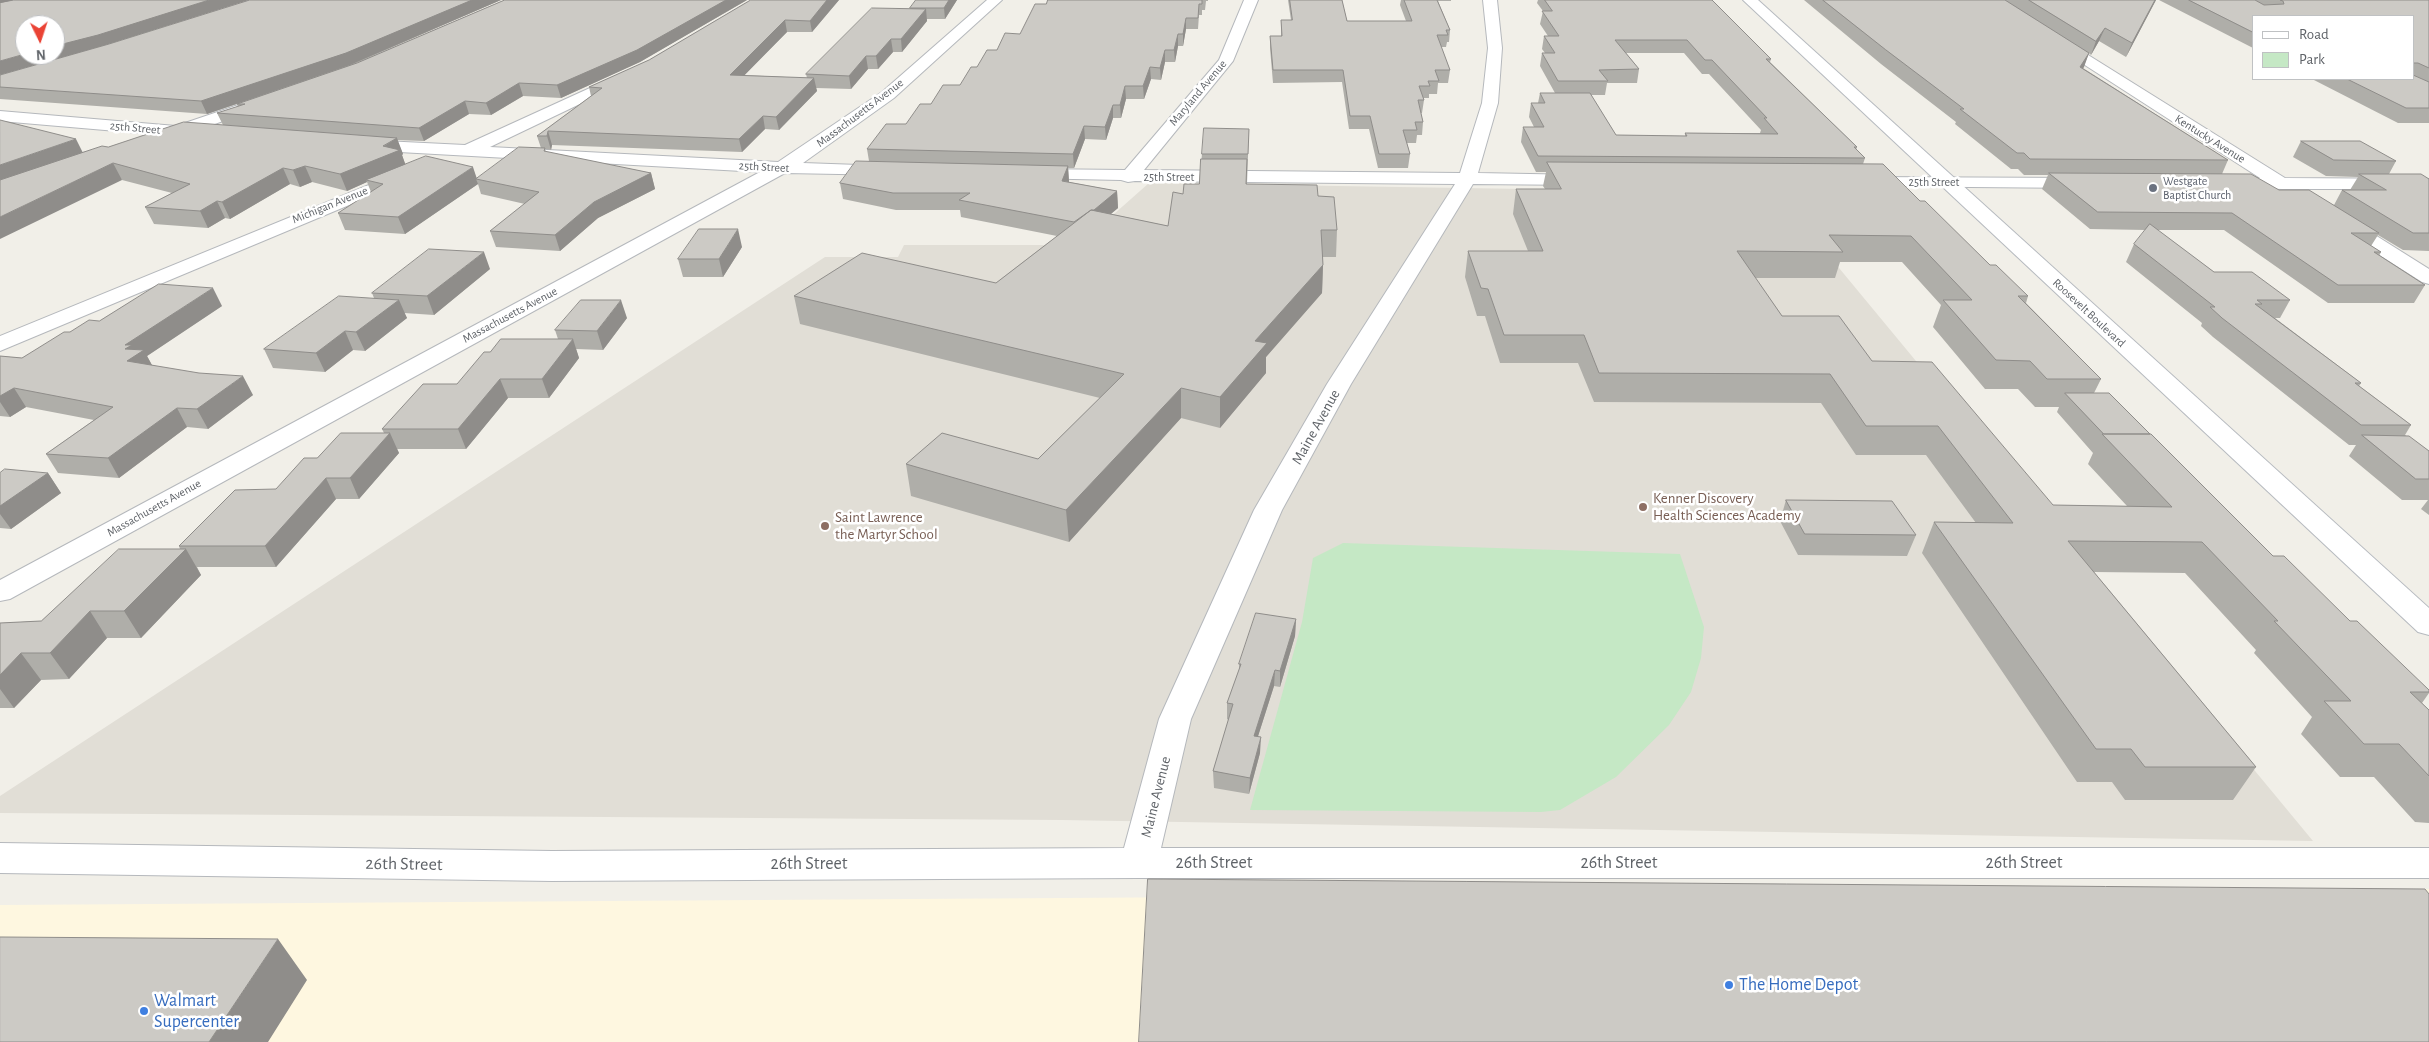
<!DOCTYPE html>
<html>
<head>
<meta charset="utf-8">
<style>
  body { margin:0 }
  #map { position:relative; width:2429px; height:1042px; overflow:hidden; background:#f1efe8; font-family:"Alegreya Sans",sans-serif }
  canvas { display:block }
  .legend { position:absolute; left:2252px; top:15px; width:162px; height:65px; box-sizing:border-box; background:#fff; border:1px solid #bfc1c3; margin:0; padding:6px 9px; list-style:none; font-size:15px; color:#5f6368 }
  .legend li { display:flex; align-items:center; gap:10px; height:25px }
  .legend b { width:25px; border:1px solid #bfc1c3 }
  .north { position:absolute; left:15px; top:15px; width:50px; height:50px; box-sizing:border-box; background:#fff; border:1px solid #bfc1c3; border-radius:50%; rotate:176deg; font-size:14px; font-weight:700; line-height:20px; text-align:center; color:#5f6368 }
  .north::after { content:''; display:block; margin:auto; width:18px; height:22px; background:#ea4335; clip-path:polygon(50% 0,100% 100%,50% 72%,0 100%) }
</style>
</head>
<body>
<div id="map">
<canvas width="2429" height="1042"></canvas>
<ul class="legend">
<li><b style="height:6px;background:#fff"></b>Road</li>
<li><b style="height:14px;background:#c5e8c5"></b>Park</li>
</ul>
<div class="north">N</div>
</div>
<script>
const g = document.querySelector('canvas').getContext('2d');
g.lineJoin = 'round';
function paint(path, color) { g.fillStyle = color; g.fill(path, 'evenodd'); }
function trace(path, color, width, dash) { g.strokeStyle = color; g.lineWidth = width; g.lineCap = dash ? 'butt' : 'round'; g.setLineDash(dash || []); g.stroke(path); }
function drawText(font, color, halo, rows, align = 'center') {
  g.font = font + ' "Alegreya Sans",sans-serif'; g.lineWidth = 5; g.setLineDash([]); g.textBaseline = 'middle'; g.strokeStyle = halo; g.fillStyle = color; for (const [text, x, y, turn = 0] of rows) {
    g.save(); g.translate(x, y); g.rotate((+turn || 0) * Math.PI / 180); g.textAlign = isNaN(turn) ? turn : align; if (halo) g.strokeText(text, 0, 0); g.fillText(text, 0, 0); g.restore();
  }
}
const commercial = new Path2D(`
  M2429 889V1042H0V905Z`);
const education = new Path2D(`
  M1149 183 1777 193 2313 841 1062 820 0 813V796L825 257H898L904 245H1079Z`);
const green = new Path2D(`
  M1343 543 1680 554 1704 627 1701 658 1691 692 1669 725 1616 777 1560 810 1541 812 1250 810 1302 622 1313 558Z`);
const street = new Path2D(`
  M987 0H1002L894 98 803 163 887 166 893 167 896 171 893 175 785 173 10 599 0 601V580L760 172 363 150 357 149 354 145 357 141 363 140 465 145 625 72 630 74 633 77 630 80 490 147 778 162 882 92Z
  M1244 0H1258L1233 61 1144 170 1460 173 1482 103 1488 48 1483 0H1497L1502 48 1498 103 1478 173 1582 175 1588 176 1591 180 1588 184 1582 185 1473 184 1351 384 1282 510 1191 719 1161 848H2429V878H1139L552 881 0 873V843L552 851 1124 848 1159 719 1254 510 1327 384 1455 184 1135 181 1128 182 1121 180 1026 178 1023 174 1026 170 1032 169 1125 170 1219 60Z
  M1984 0H2000L2285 178 2429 179V189H2282L2224 187 2221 183 2224 179 2260 178Z
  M253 100 259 102 261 105 259 108 201 129 206 133 204 137 198 138 0 121V111L176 126Z
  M403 171 409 172 412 176 409 180 0 351V336Z
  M1865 177 2082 178 2088 179 2091 183 2088 187 2082 188 1859 186 1856 182 1859 178Z
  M2341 216 2348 218 2429 269V284L2422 282 2334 226 2331 222 2334 218Z`);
const secondary = new Path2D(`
  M1743 0H1758L2429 608V635L2418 632Z`);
const wall = new Path2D(`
  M250 0H501L354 64 505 0H747L640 62 561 98 523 96 491 115 469 114 424 141 397 140 403 154 402 155 405 164 477 178 541 148 537 136 591 96 589 87 649 60 751 0H839L812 32H787L744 75 807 78 806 74 910 9 916 0H957L945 19H927V21L902 52H893L878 69H868L851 89 816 88 817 91 779 130 765 129 742 152 552 145 551 150 545 149 546 152 651 173 655 189 598 218 560 251 496 247 490 231 525 204 481 194 478 184 405 234 345 230 338 213 371 192 367 182 347 191 312 182 300 187 290 184 230 219 225 218 208 228 154 224 145 207 172 193 122 180 83 152 223 125 217 113 238 107 237 104 207 114 0 99V87L184 21Z
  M1048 0H1208V1H1206L1205 10H1202V15H1199L1198 29H1186L1183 46H1178L1175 62H1165L1161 80 1151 79 1144 99H1126L1121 118H1113L1106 140 1085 139 1074 168H1068L1069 182 1117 191 1118 208 1111 214 1168 226 1183 194 1199 184 1202 154 1249 129 1247 184 1318 196 1337 230 1336 257H1323V265L1322 293 1266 357V373L1220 428 1181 418 1069 542 911 496 906 464 1038 459 1100 398 800 324 794 296 996 283 1057 236 961 217 960 210H896L843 199 840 183 869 161 867 149 906 124 931 104 960 85 977 67 997 50 1020 34 1046 4Z
  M1288 0H1342L1347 21H1406L1400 5 1401 0H1451V1H1438L1450 30 1449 42H1447L1446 47H1441L1450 70 1448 83H1438L1437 94H1429V98H1423L1424 100 1422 113H1421L1423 122 1422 135H1417L1416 143H1407L1410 154 1408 168H1378L1369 129H1349L1342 82 1273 83 1270 48V36H1281V20H1291Z
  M1538 0H1712L1771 59 1770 62 1857 147 1856 150 1865 158 1863 164 1920 201 1990 265 2028 296 2026 303 2101 379 2094 393 2273 556 2350 621 2429 690V693L2422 703 2429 710V823L2415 822 2374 777H2340L2301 734 2312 717 2254 653 2256 650 2185 573 2094 572 2256 767 2233 800H2125L2112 782H2077L1922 553 1934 522 1976 523 1926 455H1856L1821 403 1594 402 1578 363H1500L1485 316H1477L1465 277 1468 251H1528L1513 214 1516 189H1545L1543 186 1546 172H1536L1521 142 1523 127H1534L1529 117 1531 103H1538L1540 93H1555L1540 66 1542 53H1545L1542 49 1544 36H1548L1540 24 1543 11 1537 3ZM1626 53H1684L1702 74H1709L1761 130 1760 133H1761H1685V136L1616 135 1591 95H1605L1607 83H1637L1639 69ZM1840 262H1902L1941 305 1933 327 1985 389H2018L2035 407H2059L2057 412 2093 453 2088 464 2127 506 2053 505 1872 361 1782 316 1755 278H1835Z
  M1804 0H2156L2126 57 2099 41 2091 55 2089 53 2083 68 2228 160 2222 174 2334 205 2342 190H2350L2358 177 2326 176 2293 157 2301 141 2396 161 2389 174 2429 179V251L2403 250 2378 235 2371 246 2381 252 2379 256 2425 285 2414 303H2328L2224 230H2157L2214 272 2290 300 2280 318H2275L2361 383 2359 386 2411 425 2405 435 2429 451V515L2421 509 2428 500H2402L2349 456 2356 445H2349L2213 337 2201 326 2202 323 2126 262 2134 244 2146 230 2090 229 2042 189 2048 175H2024L2018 169H2011L1955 124 1956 122 1881 64Z
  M2159 0H2429V123H2398L2312 79H2413V16H2253V48Z
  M742 247 723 277H683L678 259Z
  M490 269 434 315 404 313 407 318 365 351 353 350 325 372 273 368 264 349 374 298 372 293Z
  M222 306 147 356 152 365 253 395 208 429 187 427 119 478 58 473 46 454 94 420 26 407 10 417 0 416V356L22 358 70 332 99 321Z
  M627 318 603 350 576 349 579 358 549 398H508L466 449H397L399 453 359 499H336L276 567H197L201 575 141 638H107L69 679 41 680 14 708H0V623L41 621 180 549 179 546 276 489 317 458 384 433 382 429 457 384 490 352 558 339 555 330Z
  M0 473H48L61 493 11 529 0 528Z
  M1786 500 1916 535 1907 556 1798 555 1780 521Z
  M1296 619 1295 636 1280 687 1274 686 1258 736 1260 753 1249 794 1214 788 1213 771 1229 720 1227 719V703L1239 671V664Z`);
const shadedWall = new Path2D(`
  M0 0H16L0 4Z
  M209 0H249L103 46 0 75V61L25 54V55H55V46Z
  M472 0H501L350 65 207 114 201 101Z
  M726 0H747L640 62 561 98 557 85Z
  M827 0H839L812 32 810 21Z
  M949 0H957L945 19 944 8Z
  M2155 0H2156L2126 57 2132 43Z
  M926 9 927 21 902 52 901 39Z
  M1186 18V29L1183 46V34Z
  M785 20 787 32 733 87 730 75Z
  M2105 28 2099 41 2091 55 2096 41Z
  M1178 34V46L1175 62 1174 50Z
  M891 39 893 52 878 69 876 56Z
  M1165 50V62L1161 80 1160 68Z
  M2089 53 2084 67 2075 81 2080 67Z
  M866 56 868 69 851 89 849 76Z
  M1150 67 1151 79 1144 99 1143 86Z
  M814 78 817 91 779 130 776 117Z
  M519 83 523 96 491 115 486 103Z
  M1125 86 1126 99 1121 118 1120 105Z
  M465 101 469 114 424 141 419 128Z
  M1113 105V118L1106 140 1105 127Z
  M763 116 765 129 742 152 739 139Z
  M1084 126 1085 139 1074 168 1073 154Z
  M548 131 552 145 551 150 547 136Z
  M397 138 403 154 402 155 406 166 366 180 367 182 347 191 340 174Z
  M76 139 84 155 0 184V165Z
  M113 163 122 180 0 239V217Z
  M305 166 312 182 300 187 293 170Z
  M1068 166 1069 182 1062 181Z
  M473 167 477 179H476L478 184 405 234 398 217Z
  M283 168 290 184 230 219 222 202Z
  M651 173 655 189 598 218 560 251 555 235 594 202Z
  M1117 191 1118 208 1079 240 1078 223Z
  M217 201 225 218 208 228 200 211Z
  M738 229 742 247 723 277 719 259Z
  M484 252 490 269 434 315 427 296Z
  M1323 265 1322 293 1266 357V373L1220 428V397L1255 341Z
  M213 288 222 306 147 356 154 369 127 361 125 345Z
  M399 300 407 318 365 351 356 332Z
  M621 300 627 318 603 350 597 331Z
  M345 331 353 350 325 372 316 353Z
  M573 339 579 358 549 398 542 379Z
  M243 376 253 395 208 429 197 409Z
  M500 379 508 398 466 449 458 429Z
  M14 388 26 407 10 417 0 402V396Z
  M1181 388V418L1069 542 1066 510Z
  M177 408 187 427 119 478 108 458Z
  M390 433 399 453 359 499 350 478Z
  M48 473 61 493 11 529 0 514V506Z
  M326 478 336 499 276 567 265 546Z
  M186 549 201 575 141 638 124 611Z
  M90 611 107 638 69 679 50 653Z
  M1296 619 1295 636 1280 687V671Z
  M21 653 41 680 14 708 0 689V675Z
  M1275 670 1274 686 1253 752 1254 736Z
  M1261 737 1260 753 1249 794 1250 778Z
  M278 939 307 980 268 1042H209Z`);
const building = new Path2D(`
  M14 0H209L98 35 55 46V25H25V54L0 61V3Z
  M250 0H472L346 53 201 101 0 87V75L109 44Z
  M505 0H726L637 50 557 85 519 83 486 103 465 101 419 128 217 113 245 104H237L357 63Z
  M751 0H827L810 21 785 20 730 75 814 78 776 117 763 116 739 139 548 131 547 136H537L602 88 589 87 649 60Z
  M916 0H949L944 8H910Z
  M1048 0H1202V4H1199L1198 18H1186L1183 34H1178L1174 50H1165L1160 68 1150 67 1143 86H1125L1120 105H1113L1105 127 1084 126 1073 154 867 149 886 124H906L920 104H931L943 85H960L971 67H977L987 50H997L1005 33 1020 34 1035 4H1046Z
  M1290 0H1342L1347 21H1412L1404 0H1437L1450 30H1446L1448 35H1437L1450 70H1435L1439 81H1428L1430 86H1419L1424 100H1418L1423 122H1415L1417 130H1403L1410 154H1379L1370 116H1350L1343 70H1273L1270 36H1282L1281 20H1292Z
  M1545 0H1712L1771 59H1766L1857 147H1854L1865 158 1538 156 1523 127H1544L1531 103H1545L1540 93H1590L1616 135 1687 136 1685 133 1778 134 1764 118H1767L1712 60H1705L1687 40H1615L1639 69 1599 70 1608 81H1558L1542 53H1555L1544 36H1559L1542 11H1552Z
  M1823 0H2005L2089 53 2080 67 2228 160 2030 159 2024 153H2017L1960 109H1964L1886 50Z
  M2029 0H2155L2132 43 2105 28 2096 41Z
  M2189 0H2255L2264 5 2284 4 2283 1 2280 0H2429V68L2418 63H2413V16H2253V32Z
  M872 8 926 9 901 39H891L876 56H866L849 76 806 74Z
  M2413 75 2429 82V108H2406L2347 79H2413Z
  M0 120 76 139 0 165Z
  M184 122 397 138 383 146 400 150 340 174 305 166 293 170 283 168 222 202 217 201 200 211 145 207 190 184 113 163 0 217V180L102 146 108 147Z
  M1204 128 1249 129 1248 154H1202Z
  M2301 141H2360L2396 161 2334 160Z
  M519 147 545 148 544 151 651 173 594 202 555 235 490 231 539 192 476 179Z
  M426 156 473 167 398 217 338 213 383 184 366 180Z
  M1201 159H1247L1246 184 1317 185 1318 196 1334 197 1337 230H1321L1323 265 1255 341 1267 343 1220 397 1181 388 1066 510 906 464 942 433 1038 459 1124 374 794 296 862 253 996 283 1091 210 1168 226 1173 192 1183 194 1184 184H1199Z
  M856 161 1068 166 1062 181 1117 191 1094 210H1091L1074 222 959 200 970 193H893L840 183Z
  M1547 162 1883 164 1920 201H1925L1990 265H1996L2028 296H2018L2101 379H2047L2030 361 1996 360 1943 300H1972L1911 236 1829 235 1843 252 1737 251 1782 316H1839L1872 361 1932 362 2053 505 2172 507 2102 434H2151L2273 556H2284L2350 621H2357L2429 690V692H2410L2429 710V776L2399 744H2364L2324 701H2351L2274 621H2278L2202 542 2068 541 2256 767H2145L2131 749H2096L1934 522 2013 523 1938 426H1866L1830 374 1599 373 1584 335H1504L1488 289 1481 288 1468 251H1543L1516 189H1561Z
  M2049 173 2251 174 2279 190H2309L2379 233H2351L2381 252H2374L2425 285H2338L2232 213 2098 212Z
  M2359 174H2421L2429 179V233H2413L2342 190H2386Z
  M2150 224 2214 272H2252L2290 300H2257L2262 304H2255L2361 383H2355L2411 425H2361L2222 318 2210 307H2215L2134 244Z
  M699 229H738L719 259H678Z
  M429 249 484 252 427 296 372 293Z
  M159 284 213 288 125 345H132L125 349 144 350 127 361 199 373 243 376 197 409 177 408 108 458 46 454 113 407 14 388 0 396V356L22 358 64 332H70L89 320 99 321Z
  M339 296 399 300 356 332 345 331 316 353 264 349Z
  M581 300H621L597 331 555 330Z
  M501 339H573L542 379H500L458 429H382L423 384H457L484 352H490Z
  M2065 393H2109L2150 434H2104Z
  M341 433H390L350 478H326L265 546H179L235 490 276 489 304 458H317Z
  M2362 435 2409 436 2429 451V479H2416Z
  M5 469 48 473 0 506V473Z
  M1786 500 1892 501 1916 535 1805 534Z
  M119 549H186L124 611H90L50 653H21L0 675V623L41 621Z
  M1256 613 1296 619 1280 671 1275 670 1254 736 1261 737 1250 778 1213 771 1233 704 1227 703 1241 664H1239Z
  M1148 879 2425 889 2429 894V1042H1139Z
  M0 937 278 939 209 1042H0Z`);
const markers = [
  [2153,188,5,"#6b7280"],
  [1643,507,5,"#8d6e63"],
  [825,526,5,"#8d6e63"],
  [1729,985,5,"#3f7fe0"],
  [144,1011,5,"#3f7fe0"]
];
const farStreetnames = [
  ["Maryland Avenue",1198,93,-50],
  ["Massachusetts Avenue",860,113,-37],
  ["25th Street",135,128,5],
  ["Kentucky Avenue",2210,139,32],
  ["25th Street",764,167,3],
  ["25th Street",1169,177],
  ["25th Street",1934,182],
  ["Michigan Avenue",330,205,-22],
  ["Roosevelt Boulevard",2089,313,43],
  ["Massachusetts Avenue",510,315,-28],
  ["Massachusetts Avenue",154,508,-29]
];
const farWorshipnames = [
  ["Westgate",2163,181],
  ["Baptist Church",2163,195]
];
const streetNames = [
  ["Maine Avenue",1316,427,-61],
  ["Maine Avenue",1156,797,-76]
];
const educationNames = [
  ["Kenner Discovery",1653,498],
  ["Health Sciences Academy",1653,515],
  ["Saint Lawrence",835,517],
  ["the Martyr School",835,534]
];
const nearStreetnames = [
  ["26th Street",1214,863],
  ["26th Street",1619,863],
  ["26th Street",2024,863],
  ["26th Street",404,864,1],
  ["26th Street",809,864]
];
const nearShopnames = [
  ["The Home Depot",1739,985],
  ["Walmart",154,1001],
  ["Supercenter",154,1022]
];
paint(commercial, '#fef7e0');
paint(education, '#e1ded6');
paint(green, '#c5e8c5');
trace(street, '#b5b8bc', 2);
trace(secondary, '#b6babf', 2);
paint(street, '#fff');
paint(secondary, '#fff');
paint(wall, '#afaea9');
paint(shadedWall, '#8f8d8a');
paint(building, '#cccac5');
trace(building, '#8f8d8a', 1);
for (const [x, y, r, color] of markers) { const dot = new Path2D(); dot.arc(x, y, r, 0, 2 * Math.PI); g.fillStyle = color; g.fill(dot); trace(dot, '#fff', 2); }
drawText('12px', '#5f6368', '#fff', farStreetnames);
drawText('12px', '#5b616d', '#fff', farWorshipnames, 'left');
drawText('15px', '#5f6368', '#fff', streetNames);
drawText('15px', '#785e54', '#fff', educationNames, 'left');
drawText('18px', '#5f6368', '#fff', nearStreetnames);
drawText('18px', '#366cbe', '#fff', nearShopnames, 'left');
</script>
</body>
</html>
